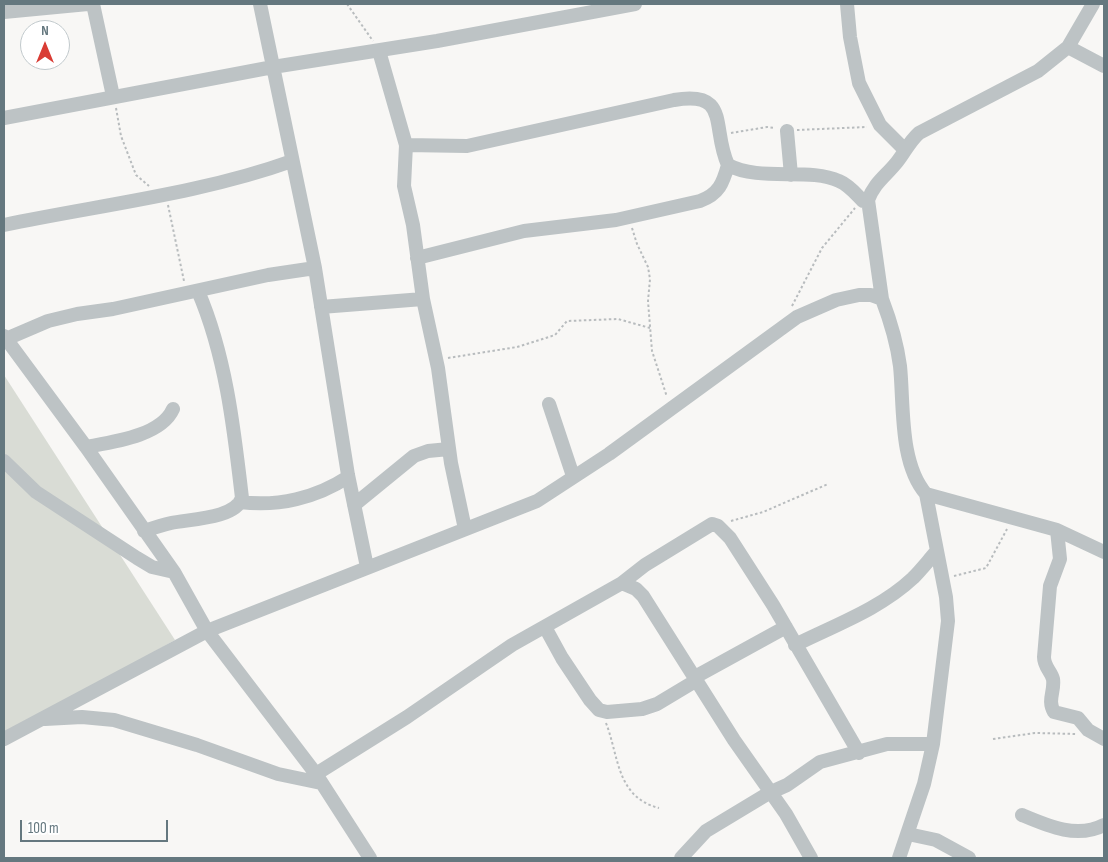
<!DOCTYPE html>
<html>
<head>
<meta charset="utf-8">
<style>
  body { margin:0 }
  #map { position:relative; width:1108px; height:862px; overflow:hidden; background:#f8f7f5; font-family:"Sofia Sans Condensed",sans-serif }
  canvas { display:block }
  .frame { position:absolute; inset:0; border:5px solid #65787f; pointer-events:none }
  .north { position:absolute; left:20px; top:20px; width:50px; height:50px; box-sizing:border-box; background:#fff; border:1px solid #c1c9cc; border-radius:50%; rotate:0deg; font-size:14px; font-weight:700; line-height:20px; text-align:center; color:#65787f }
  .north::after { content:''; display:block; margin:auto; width:18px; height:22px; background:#d93c34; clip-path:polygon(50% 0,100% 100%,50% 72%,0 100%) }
  .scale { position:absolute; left:20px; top:820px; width:148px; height:22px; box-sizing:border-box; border:2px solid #65787f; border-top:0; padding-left:6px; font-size:15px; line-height:18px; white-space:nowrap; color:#65787f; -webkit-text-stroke:4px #fff; paint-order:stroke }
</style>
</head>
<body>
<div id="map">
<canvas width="1108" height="862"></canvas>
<div class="frame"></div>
<div class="north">N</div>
<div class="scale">100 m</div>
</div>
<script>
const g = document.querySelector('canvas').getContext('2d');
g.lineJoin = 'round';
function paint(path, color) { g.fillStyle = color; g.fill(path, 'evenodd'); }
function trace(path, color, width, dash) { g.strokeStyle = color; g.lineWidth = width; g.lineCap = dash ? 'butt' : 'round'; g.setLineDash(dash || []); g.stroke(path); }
const green = new Path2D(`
  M4 375 175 640 4 737Z`);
const path = new Path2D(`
  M347 4 373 41
  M116 108 121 136 136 175 149 186
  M797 130 867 127
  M731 133 767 127 775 128
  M168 205 184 281
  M632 228 637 244 648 267 650 279 648 301 652 351 667 397
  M792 306 822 248 855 208
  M448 358 517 347 555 335 567 321 618 319 650 328
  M731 521 763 512 828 484
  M954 576 986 568 1007 529
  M606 723C619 756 616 797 659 808
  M993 739 1035 733 1076 734`);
const minor = new Path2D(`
  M93 4 113 96
  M260 4 315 268 348 475 367 567
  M847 4 850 37 859 83 880 125 904 149
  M4 12 88 4
  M1068 47 1104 66
  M379 51 406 145 404 186 413 225 423 299 438 368 451 463 465 529
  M4 118 273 67 437 41 635 4
  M787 131 791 175
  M406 145 467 146 674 100C731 90 711 128 728 165 760 182 809 167 839 181 849 185 856 194 863 201
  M4 225C99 205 200 194 292 161
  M417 258 524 231 616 220 700 201C719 194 723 183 728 165
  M882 299 868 200C875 182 885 177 897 162 905 152 909 142 919 133L1038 71 1068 47 1093 4
  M321 307 423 299
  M4 336 86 447 174 572 207 631 316 774 370 858
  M6 339 48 321 77 314 113 309 268 275 315 268
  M549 404 573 476
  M86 447C113 442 161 436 173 409
  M4 461 36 492 137 558 152 567 174 572
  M240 502C278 507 316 498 348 477
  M354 505 414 456 428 451 449 449
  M1057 530 1060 559 1050 586 1044 657C1044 667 1051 671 1053 679 1055 691 1047 700 1054 712L1078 718 1088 730 1104 739
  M144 531C153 528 162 525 171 523 189 519 235 519 242 498 234 429 226 356 198 291
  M622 583 636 589 643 596 734 740 786 814 811 858
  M545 627 562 658 590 700 599 710 607 712 642 709 657 704 697 680
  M795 645C835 625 880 609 913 578 921 570 928 561 936 552
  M695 677 786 627
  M45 719 82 717 114 720 197 745 278 774 321 783
  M4 739 207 631 537 501 609 454 797 317 836 300 859 295H871L882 299C890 320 897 343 900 366 904 404 899 463 926 494L1057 530 1104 552
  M316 774 407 717 512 645 622 583 645 565 712 524 718 526 730 538 773 605 859 753
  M1022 815C1048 826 1077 839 1104 825
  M908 834 936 840 969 858
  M681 858 706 831 769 793 787 785 820 762 887 744H933
  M899 858 924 784 933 744 948 621 946 597 926 494`);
paint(green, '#d9dcd5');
trace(path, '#b8bcbe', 2, [2.5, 2.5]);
trace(minor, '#bdc3c5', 14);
</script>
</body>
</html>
